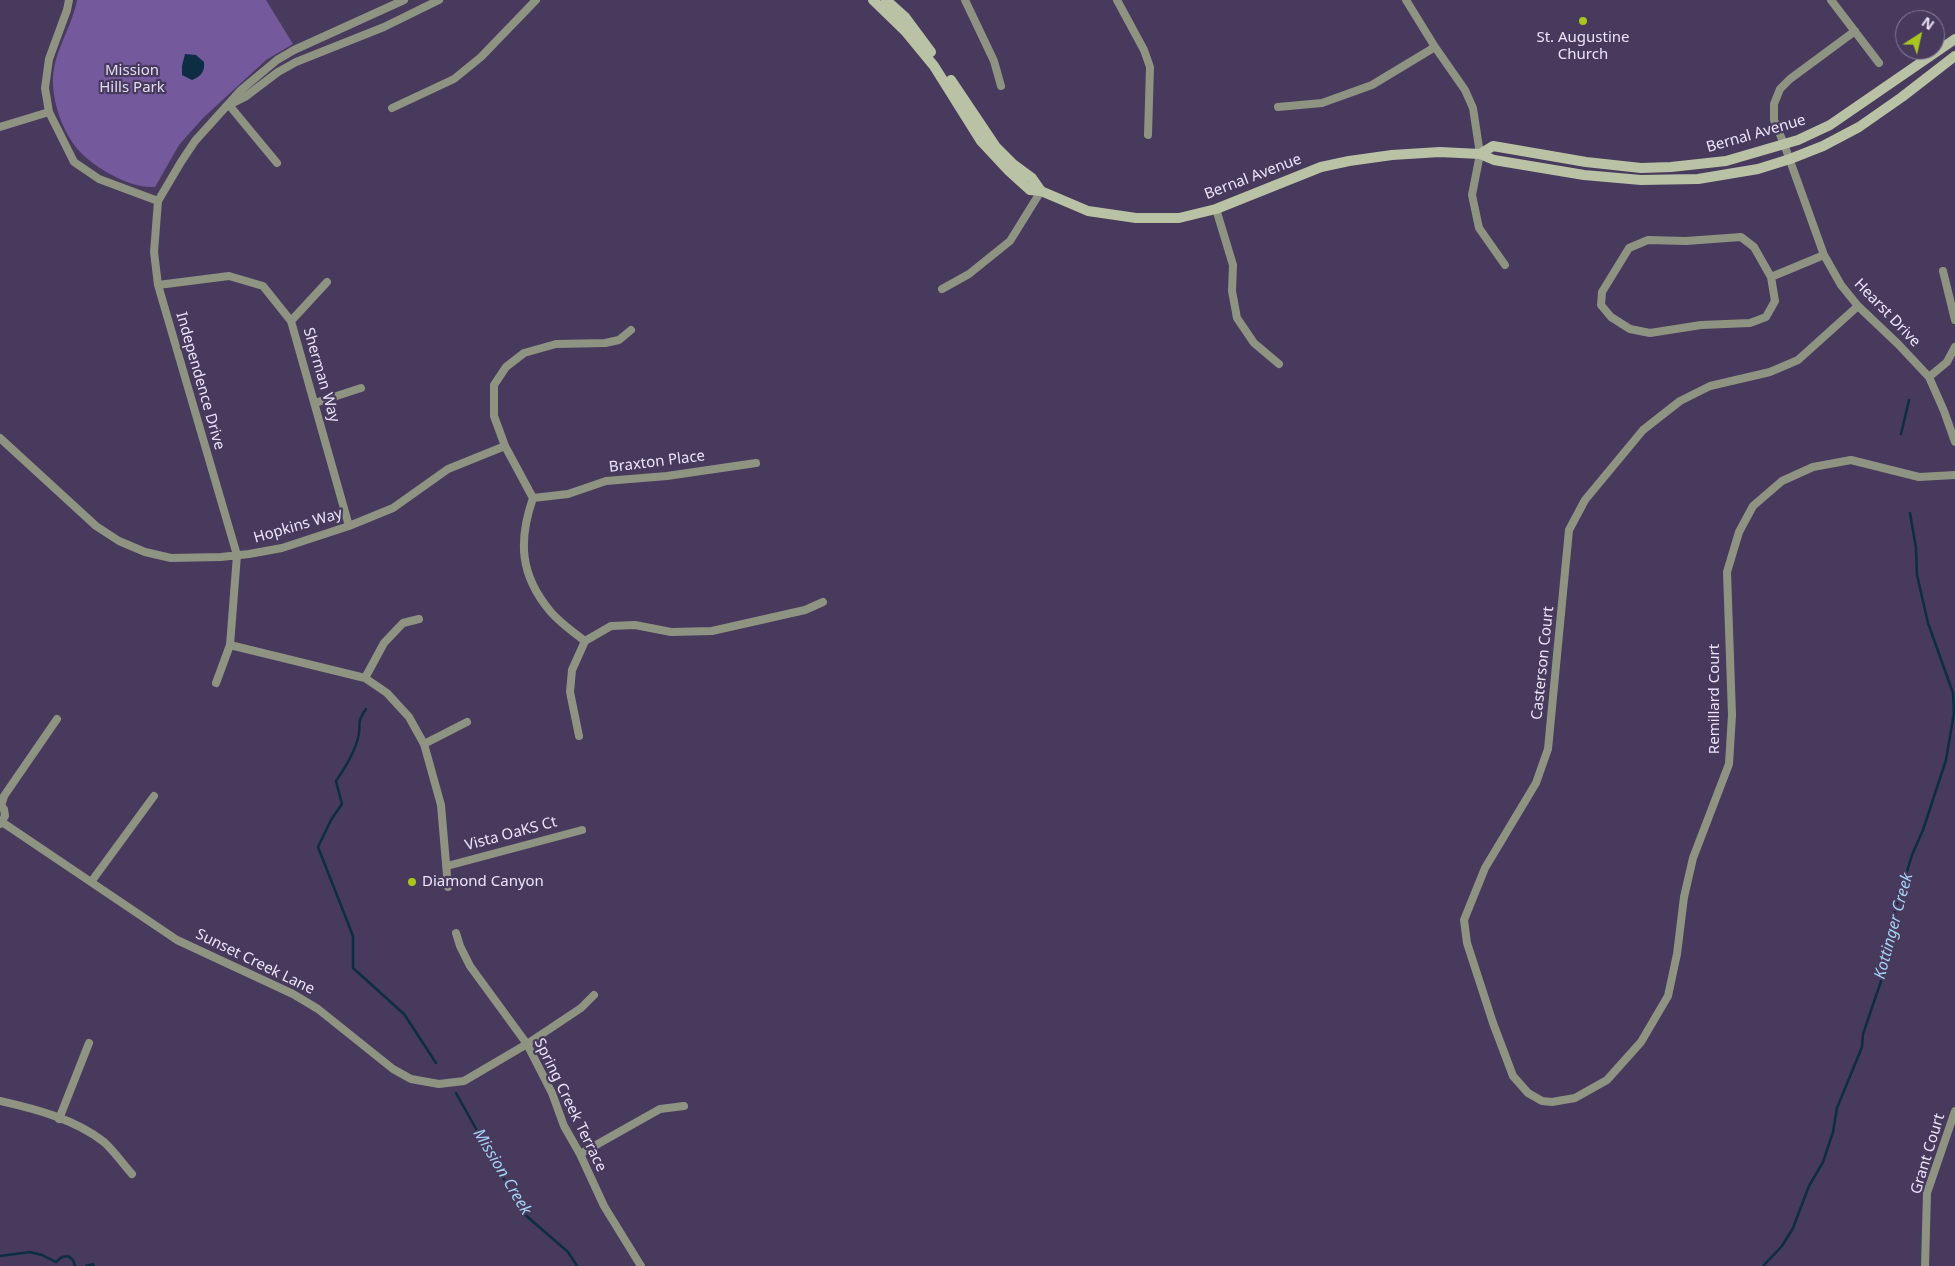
<!DOCTYPE html>
<html>
<head>
<meta charset="utf-8">
<style>
  body { margin:0 }
  #map { position:relative; width:1955px; height:1266px; overflow:hidden; background:#473a5c; font-family:"Noto Sans",sans-serif }
  canvas { display:block }
  .north { position:absolute; left:1895px; top:10px; width:50px; height:50px; box-sizing:border-box; background:#473a5c; border:1px solid #897e9b; border-radius:50%; rotate:35deg; font-size:14px; font-weight:700; line-height:20px; text-align:center; color:#ebe4fa }
  .north::after { content:''; display:block; margin:auto; width:18px; height:22px; background:#a8c71d; clip-path:polygon(50% 0,100% 100%,50% 72%,0 100%) }
</style>
</head>
<body>
<div id="map">
<canvas width="1955" height="1266"></canvas>
<div class="north">N</div>
</div>
<script>
const g = document.querySelector('canvas').getContext('2d');
g.lineJoin = 'round';
function paint(path, color) { g.fillStyle = color; g.fill(path, 'evenodd'); }
function trace(path, color, width, dash) { g.strokeStyle = color; g.lineWidth = width; g.lineCap = dash ? 'butt' : 'round'; g.setLineDash(dash || []); g.stroke(path); }
function drawText(font, color, halo, rows, align = 'center') {
  g.font = font + ' "Noto Sans",sans-serif'; g.lineWidth = 4.5; g.setLineDash([]); g.textBaseline = 'middle'; g.strokeStyle = halo; g.fillStyle = color; for (const [text, x, y, turn = 0] of rows) {
    g.save(); g.translate(x, y); g.rotate((+turn || 0) * Math.PI / 180); g.textAlign = isNaN(turn) ? turn : align; if (halo) g.strokeText(text, 0, 0); g.fillText(text, 0, 0); g.restore();
  }
}
const green = new Path2D(`
  M77 0H266L293 44 266 60 203 118 179 145 155 187C130 189 90 166 75 146 61 127 52 100 53 77 55 49 72 27 77 0Z`);
const water = new Path2D(`
  M185 54 196 55 204 62C205 72 201 76 192 80L182 75V66Z`);
const stream = new Path2D(`
  M1901 434 1909 400
  M366 709C355 725 362 724 358 738 354 754 345 768 336 781L342 804 331 820 318 847 353 936V968L404 1014 436 1063
  M456 1093 523 1213 568 1252 577 1266
  M0 1256 30 1252 42 1255 56 1262 62 1257 68 1256 73 1260 75 1266
  M86 1266 93 1264 94 1266
  M1763 1266 1782 1246 1793 1228 1809 1186 1823 1162 1833 1132 1837 1108 1862 1047 1863 1034 1895 940V910L1912 855 1923 830 1946 760 1954 713 1953 693 1928 623 1917 575 1916 548 1910 513`);
const minor = new Path2D(`
  M69 0 67 10 49 59 45 88 49 112 74 162 99 179 158 201
  M965 0 994 61 1001 86
  M1117 0 1144 50 1150 67 1148 135
  M1406 0 1435 47 1465 90 1473 108 1480 154 1472 195 1479 228 1505 265
  M1831 0 1879 63
  M1855 31 1790 79 1780 89 1774 104V120L1784 144 1824 255 1841 285 1858 306 1898 344 1929 377 1944 411 1955 442
  M231 104 245 97 278 72 296 62 384 27 439 0
  M229 105 277 163
  M1278 107 1322 103 1372 85 1435 47
  M392 108 454 79 481 57 536 0
  M0 127 49 112
  M1216 209 1233 265 1232 291 1237 318 1254 343 1279 364
  M1741 237 1754 247 1771 277 1775 301 1766 317 1750 323 1701 325 1650 333 1630 329 1611 317 1601 305 1602 292 1629 248 1648 240 1686 241Z
  M1943 271 1955 320
  M1771 277 1824 255
  M158 285 229 276 263 286 291 321 349 526
  M942 289 969 274 1010 241 1041 191
  M1858 306 1798 360 1770 372 1710 386 1680 401 1643 430 1585 500 1569 530 1548 749 1536 783 1485 868 1464 920 1467 943 1493 1023 1513 1076 1528 1093 1542 1101 1552 1102 1575 1098 1607 1080 1641 1042 1668 996 1677 954 1684 897 1693 858 1729 764 1732 715 1727 572 1739 532 1753 506 1782 481 1813 467 1851 460 1919 477 1955 475
  M291 321 327 282
  M1929 377 1947 362 1955 347
  M315 403 361 388
  M0 438 96 526 119 541 145 552 171 558 221 557 249 554 282 548 349 526 393 508 448 469 505 446
  M533 498 568 494 606 481 667 476 756 463
  M585 641 611 626 635 625 671 632 712 631 805 610 823 602
  M230 645 365 678 387 693 409 717 424 744 441 805 448 887
  M365 678 384 643 403 623 419 619
  M216 683 230 645 237 555 158 285 154 252 158 201 181 162 195 141 241 90 277 60 294 50 404 0
  M579 736 570 692 572 670 585 641C573 632 559 622 550 611 520 575 518 541 533 498L505 446 494 416V385L506 367 524 353 556 344 605 343 619 340 631 330
  M424 744 467 722
  M0 805 4 809 5 816 0 824
  M1 806 4 796 57 719
  M2 822 177 940 293 994 318 1009 393 1069 411 1079 439 1084 464 1081 527 1044 581 1008 594 995
  M447 866 582 830
  M91 882 154 796
  M456 933 460 946 470 966 527 1044 552 1093 564 1126 580 1154 604 1206 641 1266
  M0 1101C35 1109 75 1119 104 1142 114 1151 123 1164 132 1174
  M59 1119 89 1043
  M580 1154 660 1109 684 1106
  M1925 1266 1927 1193 1955 1111`);
const secondary = new Path2D(`
  M873 0 906 32 934 66 981 141 1009 171 1030 190 1041 191 1088 211 1136 218H1179L1216 209 1321 167 1349 161 1392 155 1440 152 1480 154 1494 160 1584 175 1641 180 1698 179 1758 169 1790 159 1823 146 1859 127 1902 97 1955 56
  M886 0 905 17 931 52
  M951 80 996 147 1013 164 1032 178 1041 191
  M1480 154 1493 146 1586 162 1641 168 1671 167 1726 161 1798 140 1830 125 1955 39`);
const markers = [
  [1583,21,5,"#a8c71d"],
  [412,882,5,"#a8c71d"]
];
const poiNames = [
  ["St. Augustine",1583,38],
  ["Church",1583,55],
  ["Diamond Canyon",422,882,"left"]
];
const parkNames = [
  ["Mission",132,71],
  ["Hills Park",132,88]
];
const streetNames = [
  ["Bernal Avenue",1756,134,-16],
  ["Bernal Avenue",1253,177,-21],
  ["Hearst Drive",1887,313,46],
  ["Sherman Way",321,375,74],
  ["Independence Drive",200,381,74],
  ["Braxton Place",657,462,-7],
  ["Hopkins Way",298,526,-16],
  ["Casterson Court",1543,663,-84],
  ["Remillard Court",1715,699,-90],
  ["Vista OaKS Ct",511,834,-15],
  ["Sunset Creek Lane",255,962,26],
  ["Spring Creek Terrace",570,1105,64],
  ["Grant Court",1928,1154,-73]
];
const waterNames = [
  ["Kottinger Creek",1894,926,-75],
  ["Mission Creek",502,1172,59]
];
paint(green, '#74599d');
paint(water, '#0c2d43');
trace(stream, '#0c2d43', 2.5);
trace(minor, '#8f9482', 8);
trace(secondary, '#bac2a6', 10);
for (const [x, y, r, color] of markers) { const dot = new Path2D(); dot.arc(x, y, r, 0, 2 * Math.PI); g.fillStyle = color; g.fill(dot); trace(dot, '#473a5c', 2); }
drawText('15px', '#ebe4fa', '#473a5c', poiNames);
drawText('15px', '#e3dbf3', '#473a5c', parkNames);
drawText('15px', '#ebe4fa', '#473a5c', streetNames);
drawText('italic 16px', '#a5d2f4', '#473a5c', waterNames);
</script>
</body>
</html>
